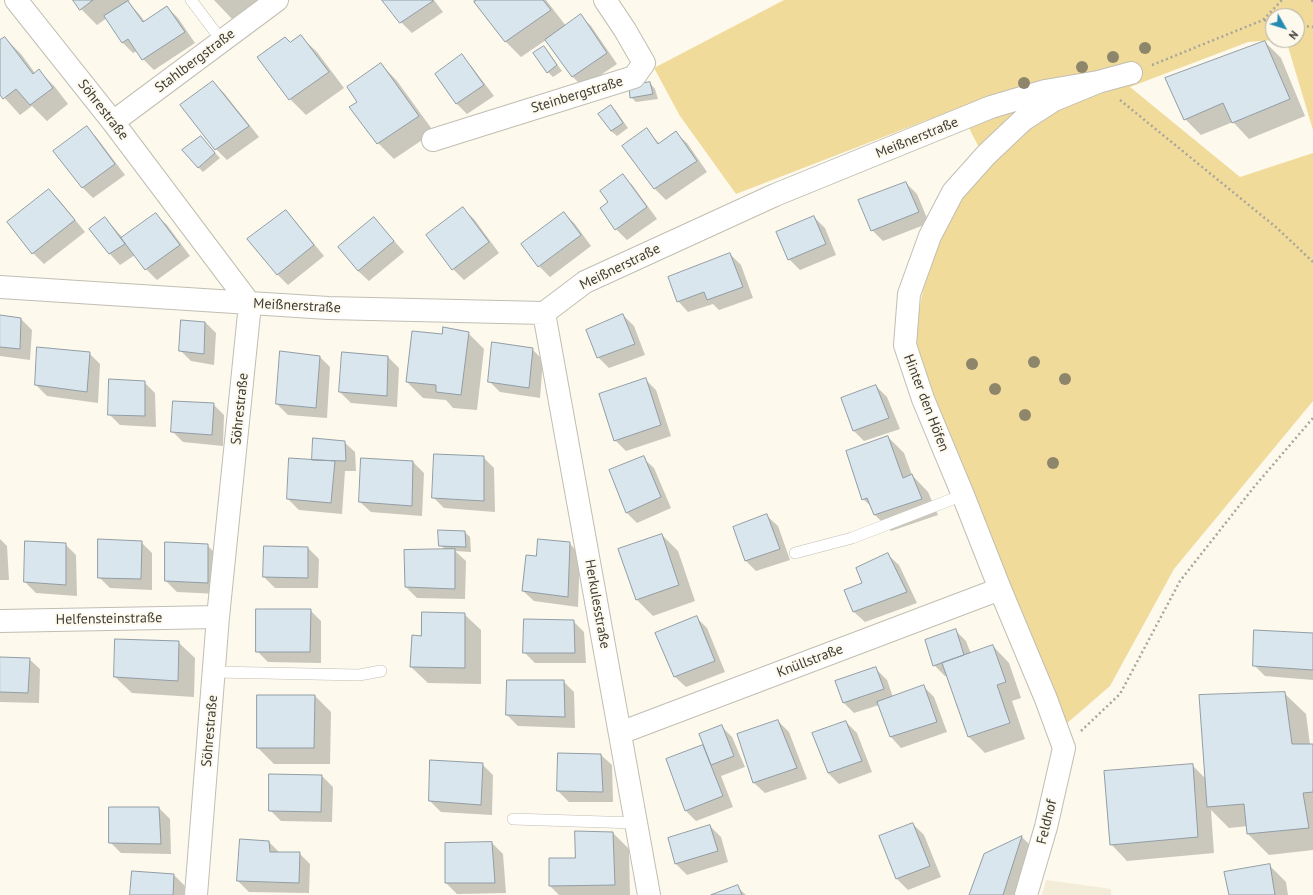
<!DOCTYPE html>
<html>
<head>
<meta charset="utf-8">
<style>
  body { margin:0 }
  #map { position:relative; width:1313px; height:895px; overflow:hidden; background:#fdf9ed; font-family:"PT Sans",sans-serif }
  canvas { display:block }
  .north { position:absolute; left:1265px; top:8px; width:40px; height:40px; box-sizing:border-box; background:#fdf9ed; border:1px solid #b0ada4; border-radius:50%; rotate:129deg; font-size:11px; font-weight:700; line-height:16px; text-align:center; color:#3c3b36 }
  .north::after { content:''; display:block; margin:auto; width:14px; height:18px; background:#258ab3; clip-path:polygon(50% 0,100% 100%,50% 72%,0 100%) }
</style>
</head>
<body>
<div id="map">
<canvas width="1313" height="895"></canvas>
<div class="north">N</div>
</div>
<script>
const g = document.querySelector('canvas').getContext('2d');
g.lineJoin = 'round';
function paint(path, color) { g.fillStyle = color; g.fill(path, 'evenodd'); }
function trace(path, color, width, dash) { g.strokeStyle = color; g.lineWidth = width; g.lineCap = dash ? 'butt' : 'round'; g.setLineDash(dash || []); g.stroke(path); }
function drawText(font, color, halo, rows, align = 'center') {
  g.font = font + ' "PT Sans",sans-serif'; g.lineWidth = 4; g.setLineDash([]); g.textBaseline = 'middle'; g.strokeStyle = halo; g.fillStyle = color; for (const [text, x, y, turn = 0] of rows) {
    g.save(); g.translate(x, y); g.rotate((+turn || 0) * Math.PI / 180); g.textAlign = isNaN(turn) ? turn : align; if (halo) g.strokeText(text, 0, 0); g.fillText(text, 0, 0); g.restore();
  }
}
const built = new Path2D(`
  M1046 880 1111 889V895H1042Z`);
const green = new Path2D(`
  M784 0H1313V130L1286 40H1297V16H1273V40H1274L1248 42 1130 87 1240 177 1313 153V401L1174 569 1110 686 1058 731 918 361 914 336 927 270 951 202 987 163 971 132 961 107 736 194 680 116 654 68Z`);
const shadow = new Path2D(`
  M74 0H130L128 2 139 14 145 22 167 7 178 18 195 43 154 70 143 59 137 51 133 53 123 43 107 18 97 25 81 9Z
  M214 0H259L232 19Z
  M384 0H434L443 12 412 33 401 22Z
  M473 0H546L566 26 581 16 591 26 617 64 583 87 572 76 546 40 521 57 505 41Z
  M300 36 317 52 344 88 306 115 290 99V43Z
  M5 38 21 54 35 73 39 71 55 87 68 104 47 121 32 106 20 115 0 93V41Z
  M1265 42 1281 58 1305 116 1249 139 1233 122 1201 135 1185 119Z
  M544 47 549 53 562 71 553 77 548 72Z
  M462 56 472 67 494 96 467 114 456 103Z
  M381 64 397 81 434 132 394 159 378 143 359 102Z
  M213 82 224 93 259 137 227 160 216 149Z
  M650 83 655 89 658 99 636 102 631 97Z
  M611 106 616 111 628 128 617 136 611 131Z
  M87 127 97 138 125 175 93 198 82 187Z
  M646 130 660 144 676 133 687 143 707 172 666 200 655 189 624 146Z
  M206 143 220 158 203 172 198 167Z
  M623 175 633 186 657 219 627 240 616 229 601 208 609 202Z
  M906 183 917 194 929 223 883 241 872 230Z
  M49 190 60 201 85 232 44 264 33 253 8 222Z
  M463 209 474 219 499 253 464 280 453 269Z
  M286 211 296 222 324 256 288 285 277 274Z
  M564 213 575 224 591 246 550 277 539 266Z
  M156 215 167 225 190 256 157 280 146 269 135 255 120 265 110 254 90 229 105 218 123 238Z
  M814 217 825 228 836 255 800 270 789 259Z
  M374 218 404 252 369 281 358 271Z
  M730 254 741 265 753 298 719 310 713 304 688 312 678 301Z
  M623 315 634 326 645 355 609 368 598 357Z
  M0 316 21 319 32 330 30 360 0 356Z
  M205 322 216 333 214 365 191 361 180 350Z
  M468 333 484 349 477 410 453 408 446 400 423 398 407 382 443 335Z
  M532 349 543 360 540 398 500 392 489 381Z
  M89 353 100 364 98 403 47 396 36 385Z
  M343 353 388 357 399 368 397 407 351 403 340 392Z
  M319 356 330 367 327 418 288 415 277 404Z
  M645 379 656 390 671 436 626 451 615 440Z
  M144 382 155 393 156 427 120 425 109 414Z
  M876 386 887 397 900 429 864 441 853 430Z
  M213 404 224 415 223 446 183 442 172 431Z
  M888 437 904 453 912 475 928 492 938 515 891 531 875 515 873 508 863 499Z
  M344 442 355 452 356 471H345L342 514 299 510 288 499 313 461Z
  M483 457 494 468 495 512 444 508 433 497Z
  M643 458 654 468 671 508 637 523 626 512Z
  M413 462 424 473 422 516 371 512 360 502Z
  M767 516 778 526 790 560 756 571 746 561Z
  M465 532 470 537 471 552 455 551 466 561 465 599 417 598 406 587 446 550 440 545Z
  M662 535 678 551 695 601 653 616 637 600Z
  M0 539 7 546 9 580H0Z
  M141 542 152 553V590L110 588 99 577Z
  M569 543 580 554 578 607 534 601 523 591 536 557Z
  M65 544 76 555 77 596 36 593 25 582Z
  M207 545 218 556 219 594 177 592 166 581Z
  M308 548 319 559 318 588H275L264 577Z
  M888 555 899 565 917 603 865 622 854 612 846 591 863 584Z
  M310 610 321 621V663L268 662 257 651Z
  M464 614 481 630V684L428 683 411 667 413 636 422 637Z
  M696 617 707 628 725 672 686 687 675 677Z
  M573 621 584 632 586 663H535L524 652Z
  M955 630 966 641 971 654 993 646 1009 663 1021 698 1012 701 1025 739 985 753 969 737 948 675 945 676 934 665Z
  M1313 634V680L1265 676 1254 665Z
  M178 642 195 658 194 697 132 693 115 677Z
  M0 658 29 659 40 669 39 703 0 702Z
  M876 669 887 680 893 697 923 686 934 697 947 732 901 748 891 737 879 705 854 713 843 702Z
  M563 681 574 692 575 728 518 726 507 715Z
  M1284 693 1306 714 1310 745H1313V850L1269 855 1248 834V826L1229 828 1211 810 1214 853 1127 861 1111 844 1192 765 1206 779Z
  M315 696 331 712 330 764H274L258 748Z
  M778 721 789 732 807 779 765 793 754 783Z
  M846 722 857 733 872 772 839 784 828 773Z
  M721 726 732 737 745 767 721 776 733 807 696 821 685 810 667 760 704 745Z
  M601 755 612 765 613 802H569L558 791Z
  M482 764 493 775 492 815 441 812 430 801Z
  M322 776 333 787 332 822 281 821 270 810Z
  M110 808H159L170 819 171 854 121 853 110 842Z
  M913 824 924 835 941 877 908 890 897 879 880 837Z
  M710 826 721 837 728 862 687 875 676 864 669 839Z
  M613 833 629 849 630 895H559L550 886 576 859Z
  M1022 837 1033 848 1017 895H970L985 854Z
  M269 842 280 853H299L310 864 309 893 249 892 238 881Z
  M492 843 503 854 506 893 457 894 446 883V844Z
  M1269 865 1286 882 1288 895H1230Z
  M133 872 174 875 185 886 184 895H131Z
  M737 887 746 895H714Z`);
const building = new Path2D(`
  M73 0H93L80 10Z
  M382 0H432L433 1 400 23Z
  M477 0H543L551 10 505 42 474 2Z
  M128 1 143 22 167 6 185 32 142 60 128 39 122 43 104 16Z
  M581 14 607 53 572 77 545 40Z
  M301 35 329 72 289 100 257 57 285 37 290 42Z
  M5 37 33 74 39 69 53 88 30 105 16 89 3 99 0 95V40Z
  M1265 41 1290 99 1232 123 1223 103 1184 120 1165 78Z
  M544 46 557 65 547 73 533 53Z
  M462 54 484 85 456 104 435 74Z
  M381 63 419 116 377 144 349 107 357 102 347 87Z
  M213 81 249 126 215 150 180 105Z
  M650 82 653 94 630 98 629 86Z
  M611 105 623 123 611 131 598 114Z
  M87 126 115 164 82 188 53 151Z
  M647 128 658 144 676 131 697 161 654 189 622 146Z
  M201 136 215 153 198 168 182 150Z
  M623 174 647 207 615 230 600 208 608 202 600 191Z
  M906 182 919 212 871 231 858 200Z
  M49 189 75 220 32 254 7 222Z
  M463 207 489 242 452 270 426 235Z
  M286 210 314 245 277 275 247 239Z
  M564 212 581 235 538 267 521 244Z
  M156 213 180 245 145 270 121 238Z
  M814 216 826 244 788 260 776 232Z
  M105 217 125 244 109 254 89 229Z
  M374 217 394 241 358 271 338 247Z
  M730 253 743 287 707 300 704 292 677 302 668 277Z
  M623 314 635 344 597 358 586 330Z
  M0 315 21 318 20 349 0 347Z
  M181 320 205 322 204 354 179 351Z
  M443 327 469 332 461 395 436 392V385L406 382 412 331 442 334Z
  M492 342 533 348 529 388 488 382Z
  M37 347 90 352 87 392 35 385Z
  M280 351 320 356 316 408 276 404Z
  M342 352 388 356 387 396 339 392Z
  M646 378 661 425 614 441 599 394Z
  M109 379 145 381V416L108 415Z
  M876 385 889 418 853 431 841 398Z
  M173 401 214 403 212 435 171 432Z
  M888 436 903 478 912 474 922 499 874 515 867 498 862 500 846 451Z
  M313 438 345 441 346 461 312 460Z
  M434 454 484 456V501L432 498Z
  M644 456 661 497 626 513 609 470Z
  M289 458 335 461 331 503 287 499Z
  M361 458 413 461 412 506 359 502Z
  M767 514 780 549 745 561 733 527Z
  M438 530 465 531 466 547 439 546Z
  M662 534 679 585 636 600 618 549Z
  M98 539 142 541 141 579 98 578Z
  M538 539 570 542 568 597 522 591 526 555 536 556Z
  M25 541 66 543V585L24 582Z
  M165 542 208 544V583L165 581Z
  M264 546 308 547V578L263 577Z
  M455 549V589L405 587 404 550Z
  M888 553 907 592 853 612 844 590 862 583 856 568Z
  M256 609H311L310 652H256Z
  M422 612 465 613V668L410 667 412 635 421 636Z
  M697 616 715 661 674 677 655 633Z
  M524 619 574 620 575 653H523Z
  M956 629 964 655 933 666 925 640Z
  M1254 630 1313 633V670L1253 666Z
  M115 639 179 641 178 681 114 677Z
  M993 645 1006 682 997 685 1010 723 968 737 942 663Z
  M0 657 30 658 28 693 0 692Z
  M876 667 884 689 843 703 835 681Z
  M507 680H564L565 717 506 715Z
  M924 685 937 722 890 737 877 702Z
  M1285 692 1292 744H1313V792L1303 793 1309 828 1247 834 1244 804 1207 807 1199 695Z
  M257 695H315L314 748H257Z
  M778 720 797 768 753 783 737 734Z
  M846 721 862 761 828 773 812 733Z
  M722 725 734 756 711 765 699 734Z
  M703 745 723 796 685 811 666 759Z
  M558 753 601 754 603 792 557 791Z
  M430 760 483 763 481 805 429 801Z
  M1193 764 1198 837 1110 845 1104 771Z
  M269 774 322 775 321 812 269 811Z
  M109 807H159L161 844 109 843Z
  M913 823 930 866 896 879 879 836Z
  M710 825 718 851 675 864 668 838Z
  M575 831 613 832 615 885 549 886V858H575Z
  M1022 836 1003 895H969L984 854Z
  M240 839 269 841 270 852H300L299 883 237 881Z
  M492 842 495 883H445V843Z
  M1270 864 1275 895H1229L1224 872Z
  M132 871 174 874 173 895H130Z
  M738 885 742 895H711Z`);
const path = new Path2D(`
  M1312 0 1313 3
  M1264 20 1273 22
  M1297 25 1313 27
  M1152 65 1263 20 1282 0
  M1120 100 1277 228 1313 262
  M1081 731 1120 694 1180 581 1254 487 1313 418`);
const service = new Path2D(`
  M191 0 222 41
  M795 553 852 538 963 495
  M215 672 359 675 381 671
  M513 819 636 823`);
const minor = new Path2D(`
  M16 0 113 122 250 304 218 617 196 895
  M113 122 277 0
  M433 140 634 77 644 63 625 30 605 0
  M0 287 328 308 544 313 585 282 775 195 991 107 1045 91 1098 82
  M544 313 649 895
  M0 621 218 617
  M620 733 1000 589
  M1026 895 1046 827 1064 748 1046 699 1000 589 963 495 923 399 905 345 909 294 930 236 953 192 986 155 1023 120 1054 100 1098 82 1131 73`);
const trees = [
  [1145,48],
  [1113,57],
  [1082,67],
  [1024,83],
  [1034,362],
  [972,364],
  [1065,379],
  [995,389],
  [1025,415],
  [1053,463]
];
const streetNames = [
  ["Stahlbergstraße",195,61,-37],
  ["Steinbergstraße",577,95,-17],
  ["Söhrestraße",103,110,52],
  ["Meißnerstraße",917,138,-22],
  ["Meißnerstraße",620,267,-26],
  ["Meißnerstraße",297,306,3],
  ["Hinter den Höfen",926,403,69],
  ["Söhrestraße",240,409,-84],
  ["Herkulesstraße",597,604,80],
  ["Helfensteinstraße",109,619,-1],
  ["Knüllstraße",810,661,-21],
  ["Söhrestraße",210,731,-85],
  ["Feldhof",1047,822,-76]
];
paint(built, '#f2ecd8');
paint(green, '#f1db9b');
paint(shadow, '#0003');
paint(building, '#d9e6ed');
trace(building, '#919da4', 1);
trace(service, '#c1beb2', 12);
trace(minor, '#c1beb2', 24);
trace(path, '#a7a59c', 2.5, [2, 3]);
trace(service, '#fff', 11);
trace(minor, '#fff', 22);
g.fillStyle = '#8e866b';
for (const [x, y] of trees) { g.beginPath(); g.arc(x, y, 6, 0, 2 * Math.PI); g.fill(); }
drawText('14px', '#3c3b36', '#fdf9ed', streetNames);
</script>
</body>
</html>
